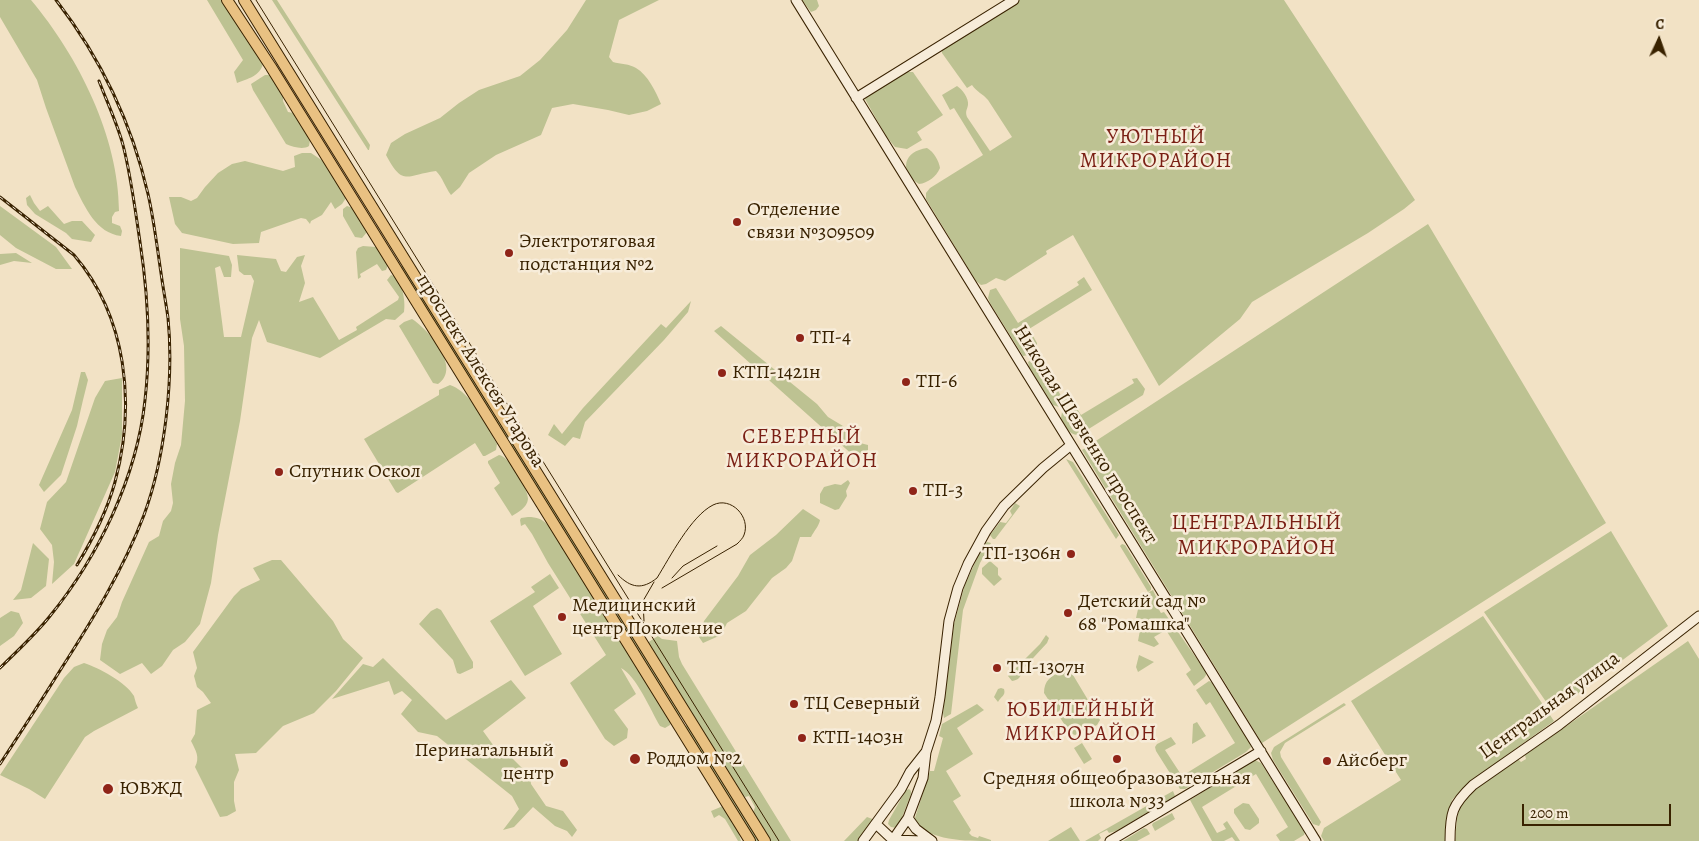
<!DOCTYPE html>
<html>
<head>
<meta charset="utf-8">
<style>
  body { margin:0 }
  #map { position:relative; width:1699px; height:841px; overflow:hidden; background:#f2e2c5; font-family:Alegreya,serif }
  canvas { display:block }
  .north { position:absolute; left:1634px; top:15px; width:50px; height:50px; -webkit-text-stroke:4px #f7ecd9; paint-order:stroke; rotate:3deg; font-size:14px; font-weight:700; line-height:20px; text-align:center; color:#392200 }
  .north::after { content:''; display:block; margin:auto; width:18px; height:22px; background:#392200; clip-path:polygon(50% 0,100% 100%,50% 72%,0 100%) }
  .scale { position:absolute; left:1522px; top:804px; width:149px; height:22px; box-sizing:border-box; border:2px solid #392200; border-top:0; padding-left:6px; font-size:15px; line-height:18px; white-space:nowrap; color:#392200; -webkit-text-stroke:4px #f7ecd9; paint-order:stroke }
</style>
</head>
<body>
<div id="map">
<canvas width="1699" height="841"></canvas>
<div class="north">С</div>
<div class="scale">200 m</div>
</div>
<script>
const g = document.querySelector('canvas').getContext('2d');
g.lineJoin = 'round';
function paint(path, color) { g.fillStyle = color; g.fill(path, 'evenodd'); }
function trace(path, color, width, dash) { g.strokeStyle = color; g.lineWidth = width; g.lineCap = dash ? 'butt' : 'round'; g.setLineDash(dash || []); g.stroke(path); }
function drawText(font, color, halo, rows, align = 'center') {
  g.font = font + ' Alegreya,serif'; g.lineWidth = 5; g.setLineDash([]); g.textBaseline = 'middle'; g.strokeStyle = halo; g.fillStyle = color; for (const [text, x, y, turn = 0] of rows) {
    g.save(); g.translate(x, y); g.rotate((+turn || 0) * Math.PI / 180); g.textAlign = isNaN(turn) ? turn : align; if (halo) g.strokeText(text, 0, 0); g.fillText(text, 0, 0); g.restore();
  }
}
const green = new Path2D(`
  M0 0H31C78 56 119 137 119 211L115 212 112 217V223L120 226 122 231 121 236C96 233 85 207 75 187L46 108 37 80 0 17Z
  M207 0H224L263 63C261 76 247 79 237 83L234 72 243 60Z
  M272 0H277L370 145 369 150H368Z
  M586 0H659L619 20 609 57 613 62C620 64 630 64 636 68 648 75 656 92 661 104L647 111 629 115 608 110 573 104 552 108 541 135 496 155 469 173 460 187 451 195C445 187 443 178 436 171 406 175 403 187 386 155L391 143 405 134 440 118 459 103 479 90 520 76 540 60 567 30Z
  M802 0H817L819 6 816 10 811 12Z
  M1019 0H1284L1415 200 1404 209 1368 233 1252 302 1240 319 1159 386 1073 235 1046 251 1047 254 1005 281 996 278 986 284 981 285 976 281 926 199V193L930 188 983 155 954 108 950 110 942 95 957 86C962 89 969 98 968 105 967 110 965 111 967 117L990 151 1012 137 988 100C983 94 977 92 972 85L967 88 942 53V50Z
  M903 72H913L915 75 943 115 917 132 922 140 907 149 895 147 886 136 865 99 866 96Z
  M265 75H269L271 77 283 96V101L288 112 294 113 310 140 309 146C303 150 293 147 286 144L253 90 251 84Z
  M927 148C934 152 939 161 940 168 936 177 928 183 919 184 898 171 904 151 927 148Z
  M302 153H311L323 161 346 198 342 204 335 209 331 202 322 215 311 221 310 224 306 219 301 218 261 232 259 243 233 244 182 233 175 224 169 197H181L191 201 197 198 205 187 218 173 232 164 245 161 283 171 295 167 294 156Z
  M30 195 34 203 40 211 48 206 64 224 72 221H82L95 235 91 242 72 239 66 233 35 214 27 205 26 198Z
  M0 206 56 247 72 269H56L16 248 0 235Z
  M347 206 353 208 367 232 362 238 355 237 343 216V209Z
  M1428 224 1606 523 1262 743 1082 450Z
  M363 246 376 247 388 265 386 270 382 271 377 264 360 274 361 277 358 279 356 252 358 248Z
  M180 248 229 256 232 265 231 277H224L220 266 215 268 224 337H241L254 281 251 275H244L239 271 237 255 276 259 281 271 286 272 297 257 305 255 301 266 305 283 299 302 313 297 339 340 357 330 356 327 398 300 399 297 387 280 391 275C402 278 406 301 404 312L395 320 386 319 320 358 267 342 259 320 252 338 240 421 218 535 211 583 200 624 185 642 173 650 162 666 151 674 142 663 120 674 100 660 102 644 107 630 117 617 122 602 149 542 159 536 163 521 171 511 173 503 171 484 175 463 181 445 185 401 184 346 180 319Z
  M16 253 32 263 14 261 0 265V254Z
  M400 266H403L681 716 679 717Z
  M1084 277 1092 290 1029 329 1037 343V349L1028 355 1023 356 990 303 988 298 990 290 996 288 1018 323 1079 285 1077 282Z
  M691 301 688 312 664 340 585 422 580 439 573 437 565 446 548 435 554 424 562 434 583 408 661 324 666 328Z
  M412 319C429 330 462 368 438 384L433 383 399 326 404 322Z
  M721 326 817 404 828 417 843 426 860 443 868 445V452L864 456 855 457 714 331Z
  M1037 356 1042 357 1040 361 1063 399 1067 398V402L1059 407 1053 405 1029 367 1028 362Z
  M81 372H85L88 380 83 400 77 426 61 475 44 492 39 485 72 410Z
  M122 378V435L115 472 74 564 52 584 54 562 52 545 40 529 47 502 66 482 95 398 105 381Z
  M1137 378 1145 389 1143 395 1079 435C1069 436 1065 425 1061 418L1062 412 1073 406 1076 407 1081 415 1134 383 1132 379Z
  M450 385C467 391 479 411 488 426 491 432 493 438 497 444L496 450 485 456H483L475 443 398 493 396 492 364 439 439 395V390Z
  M499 455C509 456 528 488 528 499 527 508 518 512 512 516L494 488 500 483 488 463V461Z
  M1066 459 1073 462 1117 532 1119 535 1116 539Z
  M848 480 850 483 846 491 847 496 839 509 835 510 820 503V494L824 487 835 484 841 485Z
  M1015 503 1020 506 995 539H993L990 535 1000 522 1006 523 1012 515 1010 511Z
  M803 509 820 520C819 526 814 531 811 537H800L792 561 786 568 772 578 746 611 727 623 721 635 703 643 699 637 704 621 738 576 750 555 776 535Z
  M528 517C537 517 542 519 548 525L573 562 671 722 670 725 665 728 660 726C651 711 636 675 621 668L636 694 614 710 628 729 627 738 614 746 605 739 570 683 606 655 548 563 532 534 525 524 521 526 520 520 521 518Z
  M1611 531 1668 626 1560 707 1549 706 1484 612Z
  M987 542 991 543 980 563 963 610 951 714 944 718 943 713 954 624 965 584 984 544Z
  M33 543 49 559 46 586 31 598 13 600 21 590Z
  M1122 544 1125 545 1151 587V590L1148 592 1120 546Z
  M272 560H281L333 621 343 639 363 658 336 691 314 713 283 726 256 753 235 754 239 770 234 782V801L236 811 227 816 220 817 195 767C200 757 196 751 191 741L195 734 197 710 211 703 203 692 197 687 194 676 197 668 193 652 234 596 241 589 260 580 253 568Z
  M990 561 998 568V575L1002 579 994 586 982 574V568Z
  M550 574 559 588 533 606 562 654 525 676 490 621 535 592 531 587Z
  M1153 590 1158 601 1155 603 1161 613 1164 612 1206 672V675L1204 678 1194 686 1186 674 1191 670 1166 630 1154 637 1159 644 1154 647 1138 641 1142 619 1136 618 1141 596Z
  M437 608 441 610 473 662V668L460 674 457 673 453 660 419 624 431 611Z
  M11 611 19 613 23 623 14 636 0 646V618Z
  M1483 616 1554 721 1468 783 1452 800 1446 821 1447 841H1324L1321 836 1324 828 1401 780 1351 701Z
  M1046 635 1049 638 1047 643 1022 670C1021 677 1019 680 1012 681L1008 676 1040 644Z
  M658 636 662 639 677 641 679 657 682 664 791 841H770L753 813 755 807 749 796 745 797 740 792 647 643Z
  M1688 641 1699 659V841H1455L1458 808 1469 792 1518 759 1521 762 1526 759 1525 755Z
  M1139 655 1154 662 1138 672 1136 667Z
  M383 658 446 720 511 680 526 698 483 731 496 749 510 756 530 776 531 784 546 806 563 811 577 830 572 837 567 831 555 826 533 807 514 827 503 830 519 809 512 796 437 736 418 732 401 714 412 700 402 691 394 695 389 681 332 699 363 664 373 667Z
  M84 663C99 668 126 682 134 696 135 700 136 704 138 708L94 731 85 737 45 799 29 789 0 775 64 678 74 667Z
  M1062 672H1068L1073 675 1100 720 1097 725 1075 735 1070 733 1044 693C1044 681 1051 675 1062 672Z
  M1209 681 1213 683 1250 742 1251 747 1246 752 1185 789H1180L1156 751 1155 747 1157 744 1171 737 1176 744 1165 750 1182 776 1235 743 1210 702 1206 705 1196 690Z
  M1001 688 1004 689C1006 696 1001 696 998 702L994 697 998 689Z
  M1344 703 1346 705 1285 743 1280 752 1281 757 1321 822 1319 826 1313 824 1273 760 1271 753 1274 747Z
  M977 704 984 710 957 728 973 754 946 771 961 796 953 801 971 830 969 833 972 836 978 838 979 836 991 840V841C966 841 929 841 914 821L930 771H934L943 738 939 736 942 724Z
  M1197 722 1206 736 1192 744 1193 724Z
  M686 725 689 727 759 841H756L686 729Z
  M1082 743 1092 759 1084 764 1074 748Z
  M1255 760 1261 763 1305 831 1304 835 1294 841H1280L1276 835 1288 827 1256 774 1202 807 1217 833 1226 829 1223 824 1227 821 1240 841H1235L1232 837 1224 841H1212L1190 800Z
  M909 789 911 791V794L899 825 897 828 891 827 888 824 889 820 906 790Z
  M1173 791 1175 796 1116 831 1109 833 1107 830 1099 834 1101 838 1098 841H1085Z
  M1243 803 1249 804 1259 819V823L1250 830 1245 829 1234 813V809Z
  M723 806 738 830 741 841H738L725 819 719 815 714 818 711 811Z
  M1172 813 1175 819 1155 831 1152 825 1153 823Z
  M867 817 875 820 858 841H844Z
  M1071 827 1080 841H1048Z
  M1144 828 1147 829 1150 834 1137 841H1123Z`);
const secondary = new Path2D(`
  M796 0 1316 841
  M856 98 1014 0
  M908 818 916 829 932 841
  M876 824 893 840 923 841
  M863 841 901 789 910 772 925 753
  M892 841 908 818 923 778 926 752 936 721 940 697 949 621 958 588 968 564 986 531 1004 506 1043 468 1071 445
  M1110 841 1261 751
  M1450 841C1450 813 1452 805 1473 785L1559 725 1699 616`);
const primary = new Path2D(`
  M227 0 271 67 750 841
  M244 0 765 841`);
const tram = new Path2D(`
  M256 0 779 841
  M618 575C631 588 642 590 657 578 670 557 691 516 713 505 731 496 751 517 744 535 743 538 740 541 737 544L662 588
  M672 578 683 566 717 546
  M644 621 643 601 654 582`);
const rail = new Path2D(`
  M0 197 74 255C127 317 136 404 115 482 107 511 93 539 77 565
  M0 668C17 651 35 635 50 616 98 557 137 477 145 400 151 347 148 294 140 242 135 209 131 176 123 145 117 123 107 102 99 81
  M0 764C21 732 41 701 61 669 93 619 123 570 144 515 165 458 174 378 168 318 166 303 163 288 161 273 157 247 154 220 148 194 132 124 100 57 56 0`);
const markers = [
  [737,222,5,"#8f2418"],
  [509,253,5,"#8f2418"],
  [800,338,5,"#8f2418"],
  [722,373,5,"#8f2418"],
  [906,382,5,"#8f2418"],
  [279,472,5,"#8f2418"],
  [913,491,5,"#8f2418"],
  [1071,554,5,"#8f2418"],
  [1068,613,5,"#8f2418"],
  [562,617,5,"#8f2418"],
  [997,668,5,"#8f2418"],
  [794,704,5,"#8f2418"],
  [802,738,5,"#8f2418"],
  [635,759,6,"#8f2418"],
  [1117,759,5,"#8f2418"],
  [1327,761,5,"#8f2418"],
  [564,763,5,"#8f2418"],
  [108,789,6,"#8f2418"]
];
const poiNames = [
  ["Отделение",747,210],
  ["связи №309509",747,233],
  ["Электротяговая",519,242],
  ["подстанция №2",519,265],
  ["ТП-4",810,338],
  ["КТП-1421н",732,373],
  ["ТП-6",916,382],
  ["Спутник Оскол",289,472],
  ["ТП-3",923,491],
  ["ТП-1306н",1061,554,"right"],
  ["Детский сад №",1078,602],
  ["68 \"Ромашка\"",1078,625],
  ["Медицинский",572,606],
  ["центр Поколение",572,629],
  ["ТП-1307н",1007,668],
  ["ТЦ Северный",804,704],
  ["КТП-1403н",812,738],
  ["Перинатальный",554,751,"right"],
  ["центр",554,774,"right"],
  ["Роддом №2",646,759],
  ["Айсберг",1337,761],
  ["Средняя общеобразовательная",1117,779,"center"],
  ["школа №33",1117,802,"center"],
  ["ЮВЖД",119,789]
];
const streetNames = [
  ["проспект Алексея Угарова",480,371,58],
  ["Николая Шевченко проспект",1085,435,58],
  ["Центральная улица",1550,706,-36]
];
const neighbourhoodNames = [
  ["УЮТНЫЙ",1156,138],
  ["МИКРОРАЙОН",1156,162],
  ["СЕВЕРНЫЙ",802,438],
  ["МИКРОРАЙОН",802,462],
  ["ЮБИЛЕЙНЫЙ",1081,711],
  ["МИКРОРАЙОН",1081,735]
];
const quarterNames = [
  ["ЦЕНТРАЛЬНЫЙ",1257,524],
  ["МИКРОРАЙОН",1257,549]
];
paint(green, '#bdc292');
trace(secondary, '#392200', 11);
trace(primary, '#392200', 12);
trace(secondary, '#f7ecd9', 9);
trace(primary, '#e9c182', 10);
trace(tram, '#392200', 1);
trace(rail, '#392200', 3);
trace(rail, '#f7ecd9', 1, [4]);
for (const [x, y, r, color] of markers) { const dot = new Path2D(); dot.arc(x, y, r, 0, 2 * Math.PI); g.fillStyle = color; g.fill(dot); trace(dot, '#f7ecd9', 2); }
drawText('20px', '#392200', '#f7ecd9', poiNames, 'left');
drawText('20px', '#392200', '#f7ecd9', streetNames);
g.letterSpacing = '1px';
drawText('21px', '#7a1f14', '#f7ecd9', neighbourhoodNames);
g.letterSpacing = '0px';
g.letterSpacing = '1px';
drawText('22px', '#7a1f14', '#f7ecd9', quarterNames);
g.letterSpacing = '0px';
</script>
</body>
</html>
